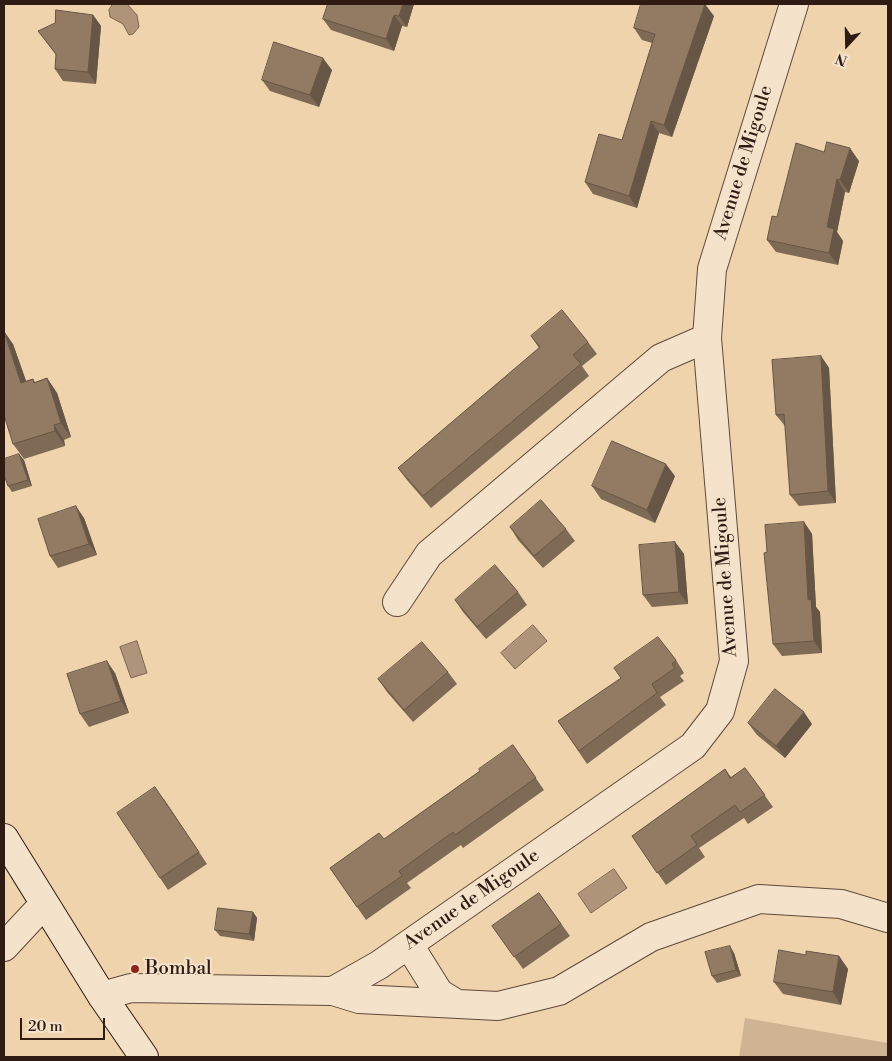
<!DOCTYPE html>
<html>
<head>
<meta charset="utf-8">
<style>
  body { margin:0 }
  #map { position:relative; width:892px; height:1061px; overflow:hidden; background:#efd3ad; font-family:"Libre Bodoni",serif }
  canvas { display:block }
  .frame { position:absolute; inset:0; border:5px solid #2f1b13; pointer-events:none }
  .north { position:absolute; left:822px; top:20px; width:50px; height:50px; -webkit-text-stroke:4px #f5e2ca; paint-order:stroke; rotate:201deg; font-size:14px; font-weight:700; line-height:20px; text-align:center; color:#2f1b13 }
  .north::after { content:''; display:block; margin:auto; width:18px; height:22px; background:#2f1b13; clip-path:polygon(50% 0,100% 100%,50% 72%,0 100%) }
  .scale { position:absolute; left:20px; top:1018px; width:85px; height:22px; box-sizing:border-box; border:2px solid #2f1b13; border-top:0; padding-left:6px; font-size:15px; line-height:18px; white-space:nowrap; color:#2f1b13; -webkit-text-stroke:4px #f5e2ca; paint-order:stroke }
</style>
</head>
<body>
<div id="map">
<canvas width="892" height="1061"></canvas>
<div class="frame"></div>
<div class="north">N</div>
<div class="scale">20 m</div>
</div>
<script>
const g = document.querySelector('canvas').getContext('2d');
g.lineJoin = 'round';
function paint(path, color) { g.fillStyle = color; g.fill(path, 'evenodd'); }
function trace(path, color, width, dash) { g.strokeStyle = color; g.lineWidth = width; g.lineCap = dash ? 'butt' : 'round'; g.setLineDash(dash || []); g.stroke(path); }
function drawText(font, color, halo, rows, align = 'center') {
  g.font = font + ' "Libre Bodoni",serif'; g.lineWidth = 4; g.setLineDash([]); g.textBaseline = 'middle'; g.strokeStyle = halo; g.fillStyle = color; for (const [text, x, y, turn = 0] of rows) {
    g.save(); g.translate(x, y); g.rotate((+turn || 0) * Math.PI / 180); g.textAlign = isNaN(turn) ? turn : align; if (halo) g.strokeText(text, 0, 0); g.fillText(text, 0, 0); g.restore();
  }
}
const green = new Path2D(`
  M745 1018 888 1043V1057H739Z`);
const water = new Path2D(`
  M113 4H127L137 15 139 27 133 34 129 35 123 24 110 17 109 10Z
  M533 625 547 641 515 669 501 653Z
  M137 641 147 673 131 678 120 647Z
  M614 869 627 888 591 913 578 894Z`);
const street = new Path2D(`
  M397 602 429 554 661 358 707 338
  M409 945 439 993 457 1004
  M4 947 44 904
  M333 991 379 965 693 746 720 711 734 661 707 338 712 269 794 4
  M102 996 131 988 333 991 359 999 498 1006 559 991 651 937 759 899 841 904 888 918`);
const secondary = new Path2D(`
  M4 838 102 996 144 1057`);
const wall = new Path2D(`
  M328 4H414L407 27 402 26 394 51 331 30 323 19Z
  M93 15 101 26 96 84 63 81 55 69 56 55 38 31Z
  M714 16 672 137 659 133 637 208 593 194 585 182 622 140 652 43 642 40 634 28Z
  M332 70 319 107 270 91 262 80Z
  M824 152 859 161 849 193 845 192 837 232 843 241 838 265 776 252 767 240 777 217Z
  M531 336 588 342 597 354 582 366 589 376 431 508 407 480 398 468 539 348Z
  M13 344 26 381 33 379 35 382 47 378 57 393 71 437 64 440 65 446 24 459 13 444Z
  M821 356 829 368 836 503 799 506 790 495 785 426 776 415Z
  M24 460 32 486 12 492 8 486Z
  M675 476 655 523 601 499 592 486Z
  M84 518 97 555 58 568 50 556Z
  M804 522 812 534 816 607 820 612 822 653 782 656 773 644Z
  M510 527 566 529 575 541 543 568 518 540Z
  M675 542 684 554 688 604 652 607 643 595Z
  M518 592 527 605 486 639 463 612 455 600Z
  M676 660 684 673 680 676 684 681 660 697 666 705 587 764 558 721Z
  M448 672 457 684 413 722 387 692 378 679Z
  M115 673 129 713 89 727 80 714Z
  M748 723 812 724 785 758 757 735Z
  M513 745 544 790 463 848 461 845 407 883 411 888 366 920 330 868 384 839 480 771Z
  M745 768 773 807 748 824 744 818 699 848 705 857 666 885 632 836 725 769 731 777Z
  M164 799 207 864 168 890 160 878Z
  M539 893 570 936 523 969 492 926Z
  M253 912 257 918 254 941 220 936 215 930Z
  M734 953 741 976 717 983 712 976Z
  M806 955 839 956 848 969 841 1005 783 994 774 982Z`);
const shadedWall = new Path2D(`
  M403 4H414L407 27 399 16Z
  M705 4 714 16 672 137 664 125Z
  M93 15 101 26 96 84 88 72Z
  M394 15 402 26 394 51 386 39Z
  M323 58 332 70 319 107 310 95Z
  M651 121 659 133 637 208 629 196Z
  M850 148 859 161 849 193 840 180Z
  M837 179 845 192 837 232 843 241 838 265 829 253 827 227Z
  M4 331 13 344 32 398 21 383Z
  M821 356 829 368 836 503 828 491Z
  M47 378 57 393 71 437 61 423Z
  M54 425 64 440 65 446 55 431Z
  M19 454 24 460 32 486 28 480Z
  M666 464 675 476 655 523 647 510Z
  M76 506 84 518 97 555 89 544Z
  M804 522 812 534 816 607 820 612 822 653 814 641 808 600Z
  M675 542 684 554 688 604 679 592Z
  M107 661 115 673 129 713 121 701Z
  M804 712 812 724 785 758 776 746Z
  M253 912 257 918 254 941 249 934Z
  M730 946 734 953 741 976 736 970Z
  M839 956 848 969 841 1005 833 992Z`);
const building = new Path2D(`
  M328 4H403L399 16 394 15 386 39 323 19Z
  M641 4H705L664 125 651 121 629 196 585 182 599 134 622 140 655 34 634 28Z
  M56 10 93 15 88 72 55 69 56 54 38 31 55 23Z
  M274 42 323 58 310 95 262 80Z
  M827 142 850 148 840 180 837 179 827 227 834 229 829 253 767 240 772 216 777 217 796 143 824 152Z
  M562 310 588 342 573 355 581 364 423 496 398 468 540 347 531 336Z
  M4 332 21 383 33 379 34 383 47 378 61 423 54 425 55 431 13 444 4 415Z
  M821 356 828 491 790 495 784 414 776 415 772 360Z
  M612 441 666 464 647 510 592 486Z
  M19 454 28 480 8 486 4 475V459Z
  M541 500 566 529 534 556 510 527Z
  M76 506 89 544 50 556 38 519Z
  M804 522 808 600 811 599 814 641 773 644 764 553 767 552 765 525Z
  M675 542 679 592 643 595 639 545Z
  M495 565 518 592 477 627 455 600Z
  M658 637 676 660 672 664 675 668 652 684 657 693 579 751 558 721 621 678 614 668Z
  M422 642 448 672 404 710 378 679Z
  M107 661 121 701 80 714 67 674Z
  M775 689 804 712 776 746 748 723Z
  M513 745 536 778 455 835 453 832 399 871 402 876 357 907 330 868 379 833 384 839 480 771 479 769Z
  M745 768 765 795 740 812 735 805 691 836 697 845 657 873 632 836 725 769 730 778Z
  M155 787 199 852 160 878 117 813Z
  M539 893 561 924 514 957 492 926Z
  M218 908 253 912 249 934 215 930Z
  M730 946 736 970 712 976 705 952Z
  M779 950 806 955V951L839 956 833 992 774 982Z`);
const markers = [
  [135,969,5,"#8f2418"]
];
const streetNames = [
  ["Avenue de Migoule",744,163,-73],
  ["Avenue de Migoule",726,577,-94],
  ["Avenue de Migoule",472,900,-35]
];
const poiNames = [
  ["Bombal",145,969]
];
paint(green, '#ceb493');
paint(water, '#ae9479');
trace(water, '#7b6450', 1);
trace(street, '#5f493a', 30);
trace(secondary, '#2f1b13', 30);
trace(street, '#f5e2ca', 28);
trace(secondary, '#f5e2ca', 28);
paint(wall, '#7e6a55');
paint(shadedWall, '#675645');
paint(building, '#937b63');
trace(building, '#675645', 1);
for (const [x, y, r, color] of markers) { const dot = new Path2D(); dot.arc(x, y, r, 0, 2 * Math.PI); g.fillStyle = color; g.fill(dot); trace(dot, '#f5e2ca', 2); }
drawText('19px', '#2f1b13', '#f5e2ca', streetNames);
drawText('19px', '#2f1b13', '#f5e2ca', poiNames, 'left');
</script>
</body>
</html>
